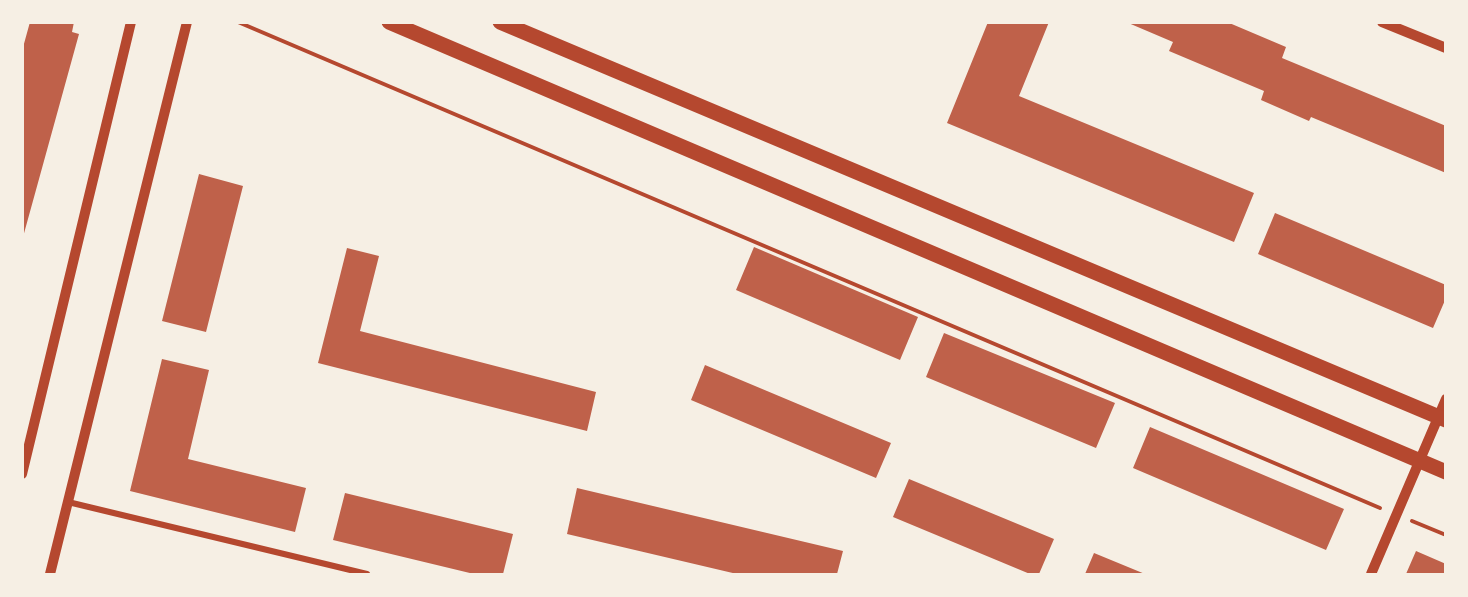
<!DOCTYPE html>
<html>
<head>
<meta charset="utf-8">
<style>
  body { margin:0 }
  #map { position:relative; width:1468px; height:597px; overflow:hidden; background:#f6efe4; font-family:Rubik,sans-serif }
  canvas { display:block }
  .frame { position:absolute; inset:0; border:24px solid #f6efe4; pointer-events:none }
</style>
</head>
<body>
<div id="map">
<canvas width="1468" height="597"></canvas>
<div class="frame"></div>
</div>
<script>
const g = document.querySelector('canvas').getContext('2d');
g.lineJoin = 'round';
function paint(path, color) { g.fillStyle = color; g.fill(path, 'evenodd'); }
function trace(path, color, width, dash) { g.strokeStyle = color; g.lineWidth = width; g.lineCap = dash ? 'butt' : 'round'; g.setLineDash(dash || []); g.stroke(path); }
const building = new Path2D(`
  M30 22H74L72 32 79 34 23 237 22 51Z
  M988 22H1049L1019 96 1254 193 1234 242 947 123Z
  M1126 22H1227L1286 47 1282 58 1446 126V173L1311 117 1309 121 1261 100 1264 91 1169 51 1173 42Z
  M199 174 243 186 206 332 162 321Z
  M1275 213 1446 285V298L1433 328 1258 254Z
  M754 247 918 317 900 360 736 290Z
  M347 248 379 256 360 331 596 392 587 431 318 363Z
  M944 333 1115 403 1096 448 926 377Z
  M162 359 209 370 188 459 306 488 295 532 130 491Z
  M705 365 891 443 876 478 691 400Z
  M1150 427 1344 509 1326 550 1133 468Z
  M909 479 1054 539 1039 574H1030L893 517Z
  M577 488 843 551 837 574H737L567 534Z
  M345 493 513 534 503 574H474L333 540Z
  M1416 551 1446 564V574H1406Z
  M1094 553 1145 574H1085Z`);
const path = new Path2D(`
  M238 22 1380 508
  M1412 521 1446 535`);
const minor = new Path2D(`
  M68 502 367 574`);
const tertiary = new Path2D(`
  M1382 22 1446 48
  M22 474 131 22
  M50 574 187 22
  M1371 574 1446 399`);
const primary = new Path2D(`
  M389 22 1446 472
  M500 22 1446 420`);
paint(building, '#bf614a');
trace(path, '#b5482f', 4);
trace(minor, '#b5482f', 6);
trace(tertiary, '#b5482f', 10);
trace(primary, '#b5482f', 15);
</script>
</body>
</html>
